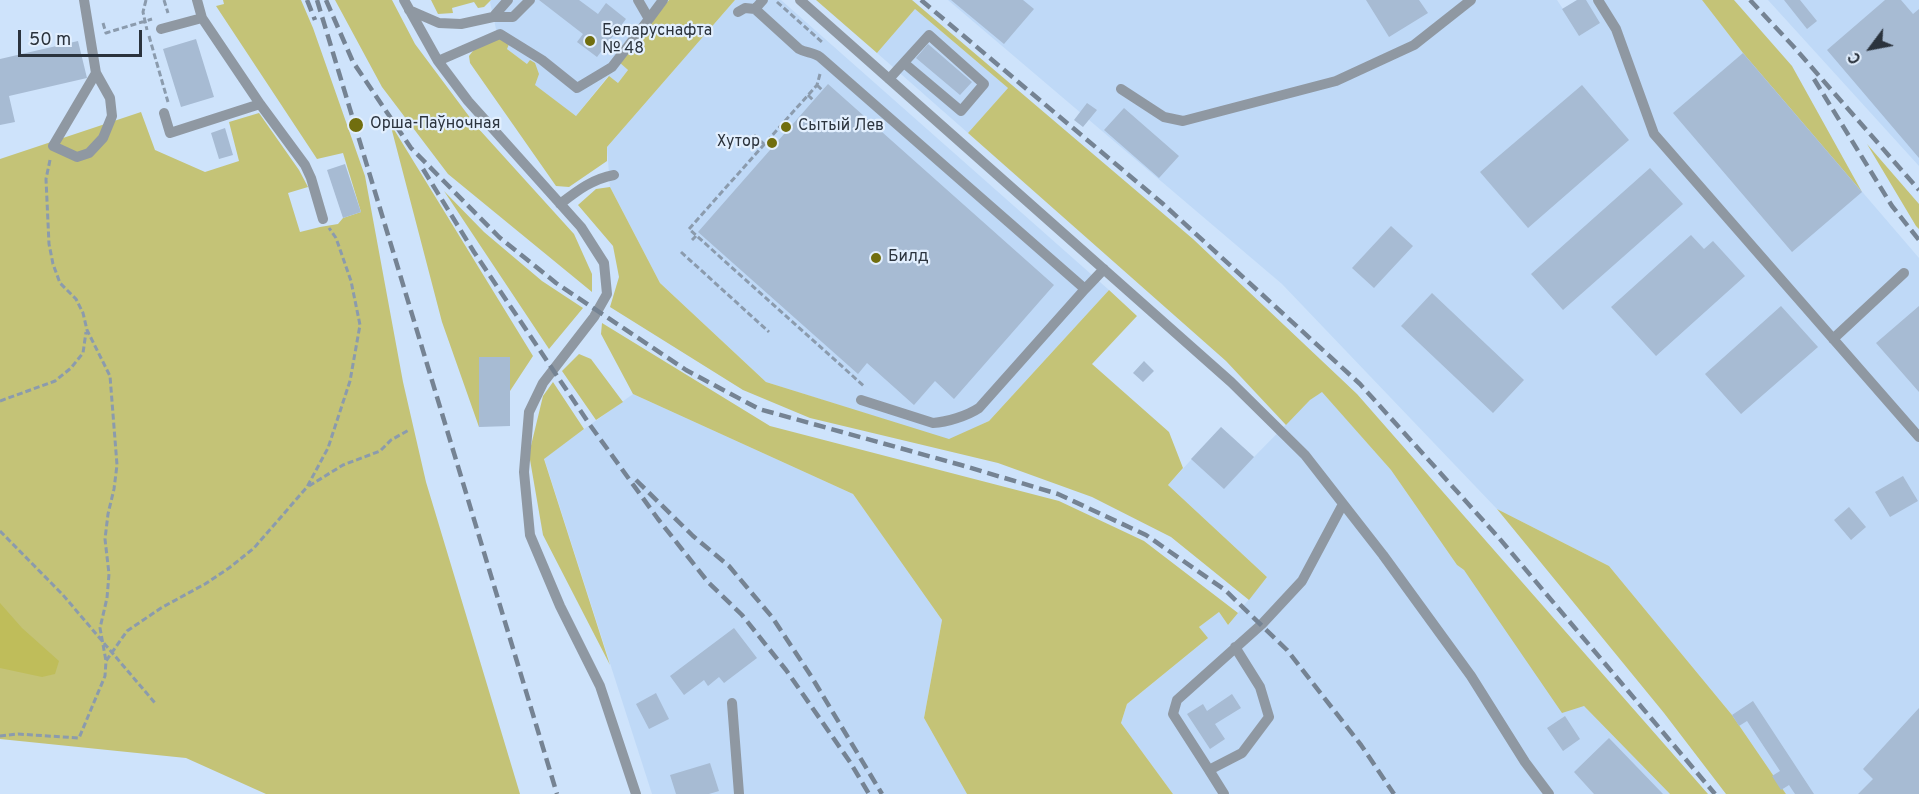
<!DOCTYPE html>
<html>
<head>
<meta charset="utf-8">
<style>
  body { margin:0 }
  #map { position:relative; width:1919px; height:794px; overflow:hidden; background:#cee3fb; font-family:Overpass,sans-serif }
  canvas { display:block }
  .north { position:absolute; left:1841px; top:18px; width:60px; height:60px; -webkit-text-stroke:4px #e2effe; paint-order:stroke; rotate:238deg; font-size:16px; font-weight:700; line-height:24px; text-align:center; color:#2b333d }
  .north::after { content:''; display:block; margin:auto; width:21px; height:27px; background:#2b333d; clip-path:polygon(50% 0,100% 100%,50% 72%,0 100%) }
  .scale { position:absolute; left:18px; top:30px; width:124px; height:27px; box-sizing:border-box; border:3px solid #2b333d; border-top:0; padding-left:8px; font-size:18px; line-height:21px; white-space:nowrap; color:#2b333d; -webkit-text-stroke:4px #e2effe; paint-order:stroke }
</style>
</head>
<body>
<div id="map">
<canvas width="1919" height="794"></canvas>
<div class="north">С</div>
<div class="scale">50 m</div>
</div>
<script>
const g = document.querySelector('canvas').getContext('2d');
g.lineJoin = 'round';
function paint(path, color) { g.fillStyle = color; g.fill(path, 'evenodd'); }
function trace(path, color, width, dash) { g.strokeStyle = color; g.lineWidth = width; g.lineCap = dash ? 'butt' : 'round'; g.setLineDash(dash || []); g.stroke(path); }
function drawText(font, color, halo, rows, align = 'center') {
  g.font = font + ' Overpass,sans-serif'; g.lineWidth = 4.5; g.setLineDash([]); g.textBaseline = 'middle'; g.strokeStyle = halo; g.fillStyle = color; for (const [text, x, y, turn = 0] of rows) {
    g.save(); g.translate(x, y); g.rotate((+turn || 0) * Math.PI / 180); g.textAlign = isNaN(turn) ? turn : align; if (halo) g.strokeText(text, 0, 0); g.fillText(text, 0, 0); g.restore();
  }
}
const built = new Path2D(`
  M491 0H669L620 62 628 70 618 83 608 76 576 116 534 85 527 64 507 49 498 38 490 2Z
  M735 0H781L1109 290 989 421 949 440 766 382 660 283 610 187 607 147Z
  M948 0H1557L1563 9 1577 0H1702L1743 53 1919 258V794H1786L1732 715 1609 566 1497 509 1282 284Z
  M1768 0H1919V166Z
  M915 9 1008 88 968 133 877 53Z
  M1322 391 1391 470 1457 565 1464 570 1584 706 1670 794H1173L1121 723 1127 704 1207 639 1199 627 1219 612 1228 625 1267 577 1168 485 1221 427 1254 457 1310 400Z
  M633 394 853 494 942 620 924 718 967 794H652L544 458Z`);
const green = new Path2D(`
  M223 0H301L313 28 365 176 403 382 426 482 520 794H266L186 758 0 739V159L141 112 155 150 205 172 239 161 229 122 259 113 299 170 308 187 288 193 300 232 320 227 338 224 343 218 361 212 343 153 317 159 216 6 224 4Z
  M335 0H392L415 44 477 127 574 234 592 274V292L448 174 382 87Z
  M431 0H491L484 7 478 8 474 2 452 8 453 13 438 14Z
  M669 0H735L607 147V161L569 187 556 186 470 63 469 56 476 47 498 38 509 44 507 49 527 64 530 60 535 63 539 74 535 85 576 116 609 76 618 83 628 70 619 62Z
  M816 0H912L1193 239 1357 394 1708 794H1670L1584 706 1562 713 1464 570 1457 565 1391 470 1322 392 1310 400 1286 425 1226 361 968 133 1008 88 915 9 877 53Z
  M1702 0H1734L1792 66 1862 192 1743 53Z
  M390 123 533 356 510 391V357H479V427L442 322Z
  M1867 144 1919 204V229L1916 226Z
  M610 187 660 283 766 382 949 439 989 421 1109 290 1137 316 1092 364 1169 432 1183 468 1168 485 1267 577 1249 600 1171 537 1092 497 998 463 810 418 743 390 610 307 619 277 613 246 578 205 596 189Z
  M444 191 484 232 542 281 583 308 549 349Z
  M602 323 770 426 1059 501 1144 541 1238 613 1228 625 1219 612 1199 627 1208 638 1127 704 1121 723 1173 794H967L924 718 942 620 853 494 633 394 601 334Z
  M579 354 591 359 623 402 596 420 562 371Z
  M553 382 584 429 544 459 610 665 543 535 529 454 543 396Z
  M1497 509 1609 566 1732 715 1786 794H1726L1664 713Z`);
const water = new Path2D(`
  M0 603 22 628 59 661 55 674 42 677 0 668Z`);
const building = new Path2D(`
  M539 0H579L598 14 606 3 626 19 597 57 577 42 583 34Z
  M951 0H1023L1034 9 1004 44Z
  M1366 0H1419L1428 13 1389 37Z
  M1577 0H1586L1600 23 1579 36 1562 9Z
  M1784 0H1800L1817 21 1807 29Z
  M1885 0H1901L1913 14 1919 9V158L1827 50Z
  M196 39 214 97 181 107 163 49Z
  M78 41 87 78 9 96 15 122 0 125V59Z
  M928 44 972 82 960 95 916 58Z
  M1743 53 1862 192 1792 252 1673 113Z
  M828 84 1054 285 954 399 935 381 914 405 867 363 858 374 698 232Z
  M1582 85 1629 140 1528 228 1480 172Z
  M1087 103 1097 110 1083 127 1074 120Z
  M1124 108 1179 156 1159 178 1104 130Z
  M225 128 233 155 219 159 211 133Z
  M345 164 361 212 343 218 327 170Z
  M1650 168 1683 204 1563 310 1531 274Z
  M1391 226 1413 246 1374 288 1352 268Z
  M1691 235 1704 249 1713 241 1745 276 1656 356 1611 307Z
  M1432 293 1524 380 1493 413 1401 326Z
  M1781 306 1818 347 1741 414 1705 374Z
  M1919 306V392L1876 343Z
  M479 357H510V426L479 427Z
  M1144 361 1154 371 1143 382 1133 373Z
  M1221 427 1254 457 1224 489 1191 459Z
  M1903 476 1918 501 1890 517 1875 492Z
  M1849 507 1866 527 1851 540 1834 520Z
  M734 628 757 658 724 683 719 677 708 686 704 680 684 695 670 676Z
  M656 693 669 719 649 729 636 704Z
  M1232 694 1241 708 1215 724 1225 739 1210 749 1187 714 1203 704 1207 711Z
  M1753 701 1814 794H1795L1789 785 1781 790 1772 776 1780 771 1747 721 1739 726 1732 715Z
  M1919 708V794H1858L1873 779 1863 769Z
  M1565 716 1580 739 1563 751 1547 728Z
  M1609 738 1663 794H1594L1574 772Z
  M710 763 719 791 709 794H676L670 775Z`);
const path = new Path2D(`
  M146 0 143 12 147 30
  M164 0 168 13
  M777 2 823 43
  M103 23 106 33 152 19
  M149 36 168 102
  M820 74 817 85 689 229 865 387
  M817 85 823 91
  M808 95 814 101
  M754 135 764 144
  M50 160 46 179 49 244 53 264 60 283 76 299 83 313 87 330 110 376 117 465 114 489 108 514 105 539 109 574 107 598 100 628 106 661
  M692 240 696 236
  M681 252 769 332
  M0 401 55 381 71 368 83 353 86 332
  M309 486 343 465 380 451 391 440 409 430
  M0 531 63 595 155 703
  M0 736 18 734 79 738 105 676 106 661 127 631 161 608 205 584 229 568 254 548 307 487 328 448 350 381 360 325 351 281 336 238 329 228`);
const lane = new Path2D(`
  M84 0 96 73 53 146 77 157 89 153 103 138 112 116 110 98 96 73
  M197 0 202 18 260 104 305 165 311 178 323 219
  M404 0 438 61 468 101 581 227 604 263 607 294 594 317 543 383 529 412 524 472 530 535 560 606 600 686 636 794
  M800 0 1231 382 1305 455 1383 555 1471 676 1525 762 1549 794
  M1598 0 1616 29 1654 134 1919 437
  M755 9 799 49C806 53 813 52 820 57L1085 289 979 408C967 416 947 422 933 423L861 400
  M409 10 439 23 461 24 493 17H513L530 0
  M738 12 745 8 755 9 763 0
  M493 17 508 0
  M649 19 663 0
  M161 29 202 18
  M438 61 500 34 542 60 577 88 612 67 649 19 638 0
  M889 79 929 35 984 84 961 111 904 63
  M1121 89 1164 117 1183 121 1336 81 1414 45 1471 0
  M164 113 170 133 260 104
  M560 204C577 191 592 179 614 175
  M1085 289 1104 269
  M1833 339 1904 273
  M1235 647 1260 687 1269 717 1242 753 1209 770 1173 714 1177 700 1262 624 1302 581 1343 504
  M732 703 739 794
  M1209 770 1224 794`);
const rail = new Path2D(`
  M307 0 315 20
  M317 0 557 794
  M326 0 353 62 411 148 499 237 556 283 686 370 759 409 961 465 1058 494 1146 535 1225 590 1287 650 1361 745 1394 794
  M921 0 1162 203 1360 384 1499 538 1715 794
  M1750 0 1793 46 1919 190
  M1814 79 1892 206 1919 240
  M423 169 474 252 590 425 658 519 708 582 742 615 786 670 850 762 869 794
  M636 480 693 536 729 566 772 617 811 676 882 794`);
const markers = [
  [590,41,6,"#716e0f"],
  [356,125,8,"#716e0f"],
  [786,127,6,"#716e0f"],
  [772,143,6,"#716e0f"],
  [876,258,6,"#716e0f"]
];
const poiNames = [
  ["Беларуснафта",602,32],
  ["№ 48",602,50],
  ["Орша-Паўночная",370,125],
  ["Сытый Лев",798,127],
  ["Хутор",760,143,"right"],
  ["Билд",888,258]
];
paint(built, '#bfd9f7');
paint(green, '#c4c377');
paint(water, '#bfbd5a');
paint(building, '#a7bbd3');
trace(path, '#8b9bad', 3, [6, 3]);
trace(lane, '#8f98a2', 10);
trace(rail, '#758393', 4.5, [12, 6]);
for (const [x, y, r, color] of markers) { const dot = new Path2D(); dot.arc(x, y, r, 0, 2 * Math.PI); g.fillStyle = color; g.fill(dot); trace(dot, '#e2effe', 2); }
drawText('16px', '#2b333d', '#e2effe', poiNames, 'left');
</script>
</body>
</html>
